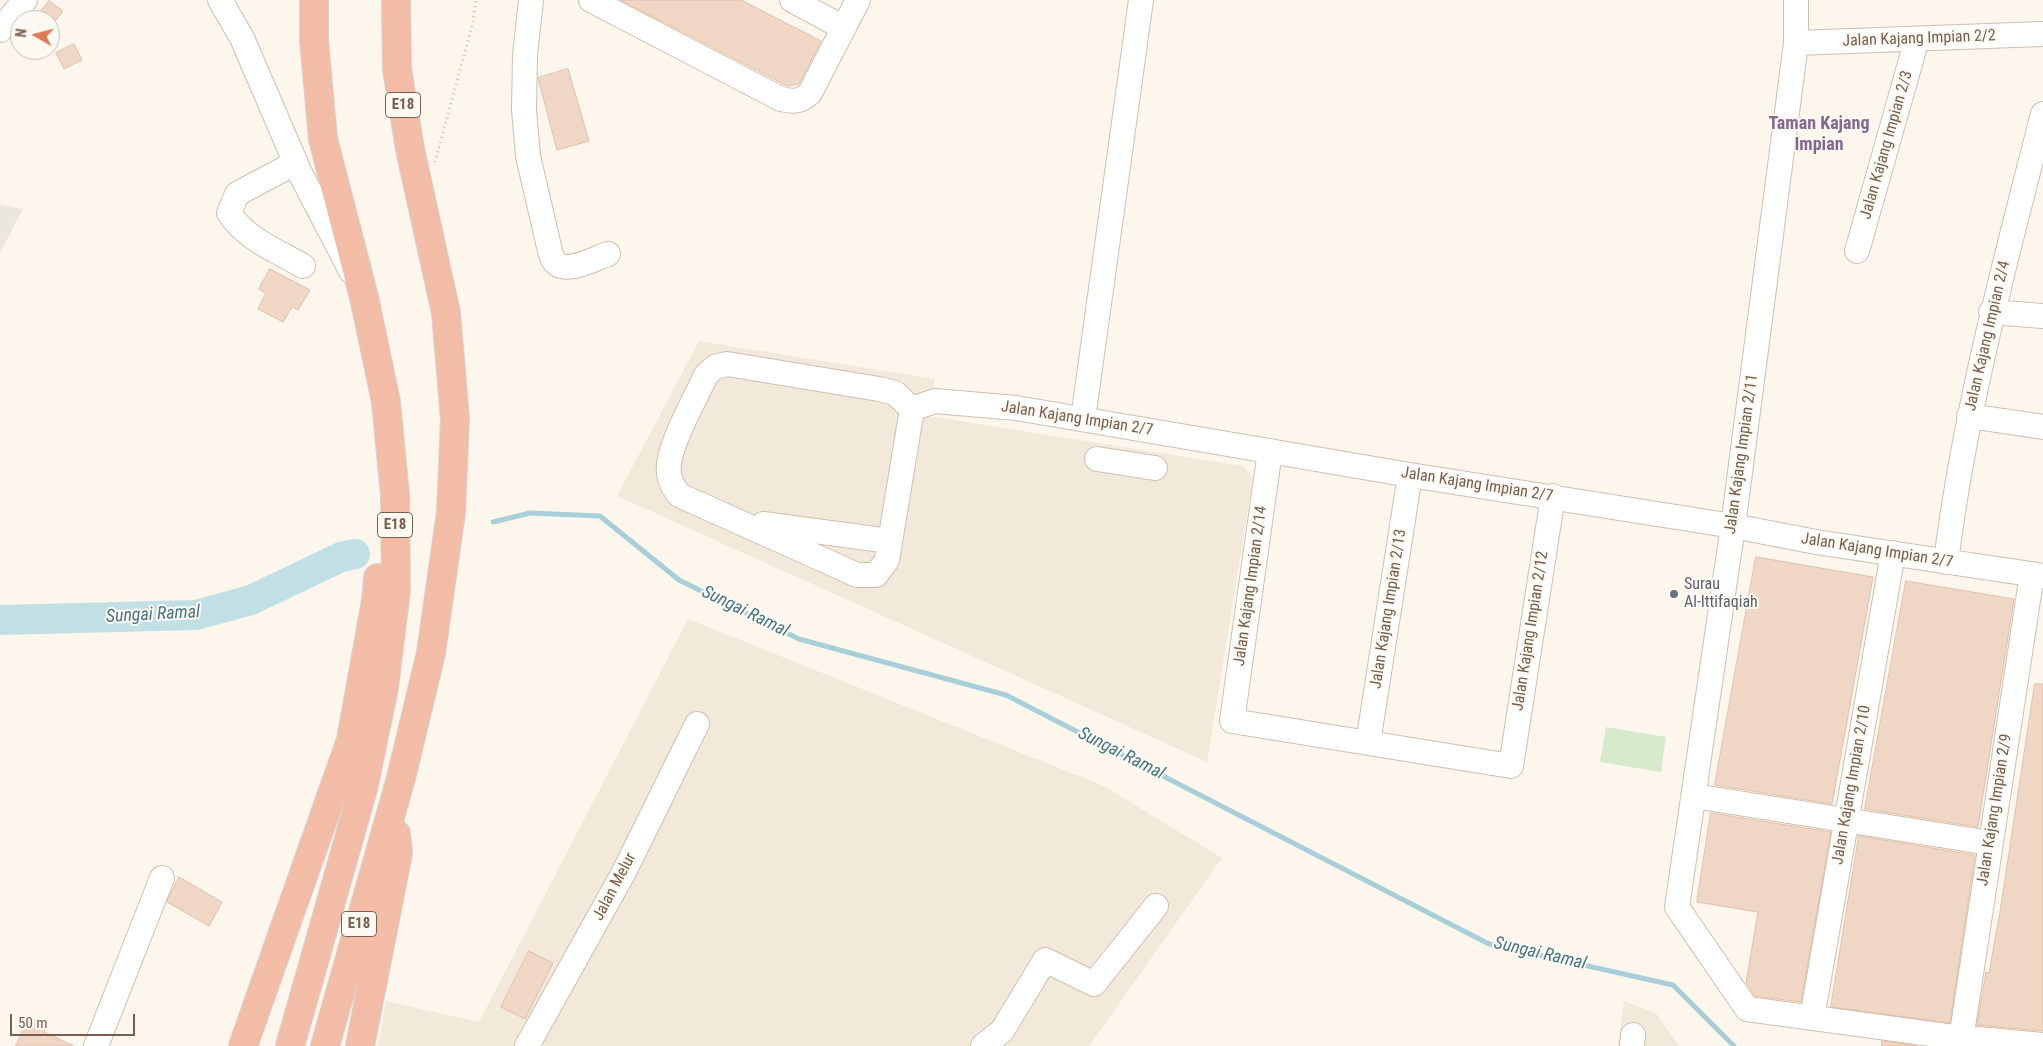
<!DOCTYPE html>
<html>
<head>
<meta charset="utf-8">
<style>
  body { margin:0 }
  #map { position:relative; width:2043px; height:1046px; overflow:hidden; background:#fcf6ed; font-family:"Roboto Condensed",sans-serif }
  canvas { display:block }
  .north { position:absolute; left:10px; top:10px; width:50px; height:50px; box-sizing:border-box; background:#fefaf3; border:1px solid #c8bcb1; border-radius:50%; rotate:278deg; font-size:14px; font-weight:700; line-height:20px; text-align:center; color:#775e4f }
  .north::after { content:''; display:block; margin:auto; width:18px; height:22px; background:#df7959; clip-path:polygon(50% 0,100% 100%,50% 72%,0 100%) }
  .scale { position:absolute; left:10px; top:1014px; width:125px; height:22px; box-sizing:border-box; border:2px solid #775e4f; border-top:0; padding-left:6px; font-size:15px; line-height:18px; white-space:nowrap; color:#775e4f; -webkit-text-stroke:4px #fefaf3; paint-order:stroke }
</style>
</head>
<body>
<div id="map">
<canvas width="2043" height="1046"></canvas>
<div class="north">N</div>
<div class="scale">50 m</div>
</div>
<script>
const g = document.querySelector('canvas').getContext('2d');
g.lineJoin = 'round';
function paint(path, color) { g.fillStyle = color; g.fill(path, 'evenodd'); }
function trace(path, color, width, dash) { g.strokeStyle = color; g.lineWidth = width; g.lineCap = dash ? 'butt' : 'round'; g.setLineDash(dash || []); g.stroke(path); }
function drawText(font, color, halo, rows, align = 'center') {
  g.font = font + ' "Roboto Condensed",sans-serif'; g.lineWidth = 4; g.setLineDash([]); g.textBaseline = 'middle'; g.strokeStyle = halo; g.fillStyle = color; for (const [text, x, y, turn = 0] of rows) {
    g.save(); g.translate(x, y); g.rotate((+turn || 0) * Math.PI / 180); g.textAlign = isNaN(turn) ? turn : align; if (halo) g.strokeText(text, 0, 0); g.fillText(text, 0, 0); g.restore();
  }
}
const residential = new Path2D(`
  M699 341 935 379 929 416 1243 466 1253 478 1207 762 617 496Z
  M688 619 1104 786 1222 858 1089 1046H378L386 1001 479 1022Z
  M1624 1001 1656 1013 1679 1046H1618Z`);
const industrial = new Path2D(`
  M0 205 23 209 0 253Z`);
const green = new Path2D(`
  M1606 727 1666 737 1661 772 1600 762Z`);
const stream = new Path2D(`
  M493 522 530 513 600 516 679 580 799 639 1006 695 1489 944 1673 985 1734 1046`);
const river = new Path2D(`
  M0 620 196 615 251 600 341 557 355 554`);
const building = new Path2D(`
  M621 0H741L821 41 799 84 788 86Z
  M49 1 63 11 56 20H34Z
  M74 44 82 60 64 69 56 53Z
  M568 69 589 141 557 150 538 78Z
  M270 269 310 290 298 310 292 307 283 322 258 309 266 293 259 289Z
  M1756 557 1873 577 1832 804 1715 785Z
  M1906 581 2014 599 1978 827 1865 809Z
  M2035 684H2043V1031L1977 1025 1986 972 1989 973 2000 912Z
  M1711 813 1831 832 1801 1002 1755 996 1746 983 1758 912 1697 902Z
  M1859 836 1975 855 1950 1023 1831 1007Z
  M179 877 222 902 209 926 167 902Z
  M529 951 553 963 525 1019 501 1007Z
  M29 1017 47 1026 44 1032 74 1046H16Z
  M1882 1041 1917 1046H1882Z`);
const path = new Path2D(`
  M435 162 473 22 476 0`);
const minor = new Path2D(`
  M220 0 242 38 300 173 351 271
  M531 0 525 55 524 110 528 156 550 251C551 254 552 260 555 262 566 275 596 258 608 254
  M591 0 781 99C793 102 800 102 810 93L858 0
  M792 0 844 28
  M1796 0V43L1733 526 1677 907 1747 1009 1946 1036 2043 1045
  M0 30 25 0
  M1796 43 2043 34
  M295 163 237 194 229 213C246 239 277 251 303 266
  M1857 251 1917 39
  M1991 312 2043 316
  M727 364 879 389 895 393 912 409 887 560 876 575H857L679 495C674 488 670 482 669 474 665 450 696 398 706 375L715 367Z
  M912 409 935 401 1016 408 1410 475 1733 526 1816 542 2043 576
  M1969 416 2043 427
  M1083 419 1141 0
  M1270 451 1232 721 1511 766 1553 496
  M1097 459 1155 468
  M763 524 890 541
  M1946 562C1965 409 2005 262 2043 114
  M1368 743 1410 475
  M1694 796 1990 843
  M1812 1018 1893 553
  M96 1046 162 878
  M527 1046 624 872 697 724
  M983 1046 1002 1031 1045 960 1094 984 1156 906
  M1632 1046 1633 1035
  M1960 1046 2032 574`);
const highway = new Path2D(`
  M243 1046 351 740 376 601 378 578
  M290 1046 363 789 384 688 396 590 395 495 386 402 364 297 323 139 314 40V0
  M325 1046 401 778 431 653 451 512 455 419 446 313 410 149 397 69 396 0
  M360 1046 398 853 396 834`);
const markers = [
  [1674,594,5,"#6b7280"]
];
const shields = [
  [403,105,35],
  [395,525,35],
  [359,924,35]
];
const shieldNames = [
  ["E18",403,105],
  ["E18",395,525],
  ["E18",359,924]
];
const streetNames = [
  ["Jalan Kajang Impian 2/2",1919,39,-2],
  ["Jalan Kajang Impian 2/3",1887,145,-74],
  ["Jalan Kajang Impian 2/4",1988,336,-77],
  ["Jalan Kajang Impian 2/7",1077,419,9],
  ["Jalan Kajang Impian 2/11",1742,454,-82],
  ["Jalan Kajang Impian 2/7",1477,485,9],
  ["Jalan Kajang Impian 2/7",1877,551,9],
  ["Jalan Kajang Impian 2/14",1251,586,-82],
  ["Jalan Kajang Impian 2/13",1389,609,-81],
  ["Jalan Kajang Impian 2/12",1531,631,-81],
  ["Jalan Kajang Impian 2/10",1852,785,-80],
  ["Jalan Kajang Impian 2/9",1995,810,-81],
  ["Jalan Melur",615,887,-62]
];
const worshipNames = [
  ["Surau",1684,585],
  ["Al-Ittifaqiah",1684,603]
];
const neighbourhoodNames = [
  ["Taman Kajang",1819,124],
  ["Impian",1819,145]
];
const waterNames = [
  ["Sungai Ramal",745,612,26],
  ["Sungai Ramal",153,615,-3],
  ["Sungai Ramal",1121,754,27],
  ["Sungai Ramal",1540,954,13]
];
paint(residential, '#f3e9db');
paint(industrial, '#ece6e1');
paint(green, '#d7eacb');
trace(stream, '#a8cfd7', 5);
trace(river, '#c1e0e6', 30);
paint(building, '#f0d7c5');
trace(building, '#e2bea6', 1);
trace(minor, '#cebfb1', 26);
trace(highway, '#d9d2ce', 30);
trace(path, '#d6baa8', 3, [1, 4]);
trace(minor, '#fff', 24);
trace(highway, '#f2bca7', 28);
for (const [x, y, r, color] of markers) { const dot = new Path2D(); dot.arc(x, y, r, 0, 2 * Math.PI); g.fillStyle = color; g.fill(dot); trace(dot, '#fefaf3', 2); }
for (const [x, y, w] of shields) { const box = new Path2D(); box.roundRect(x - w / 2, y - 12.5, w, 25, 4); g.fillStyle = '#fefaf3'; g.fill(box); trace(box, '#775e4f', 1); }
drawText('bold 15px', '#775e4f', null, shieldNames);
drawText('16px', '#775e4f', '#fefaf3', streetNames);
drawText('16px', '#5b616d', '#fefaf3', worshipNames, 'left');
drawText('bold 18px', '#856892', '#fefaf3', neighbourhoodNames);
drawText('italic 18px', '#477782', '#fefaf3', waterNames);
</script>
</body>
</html>
